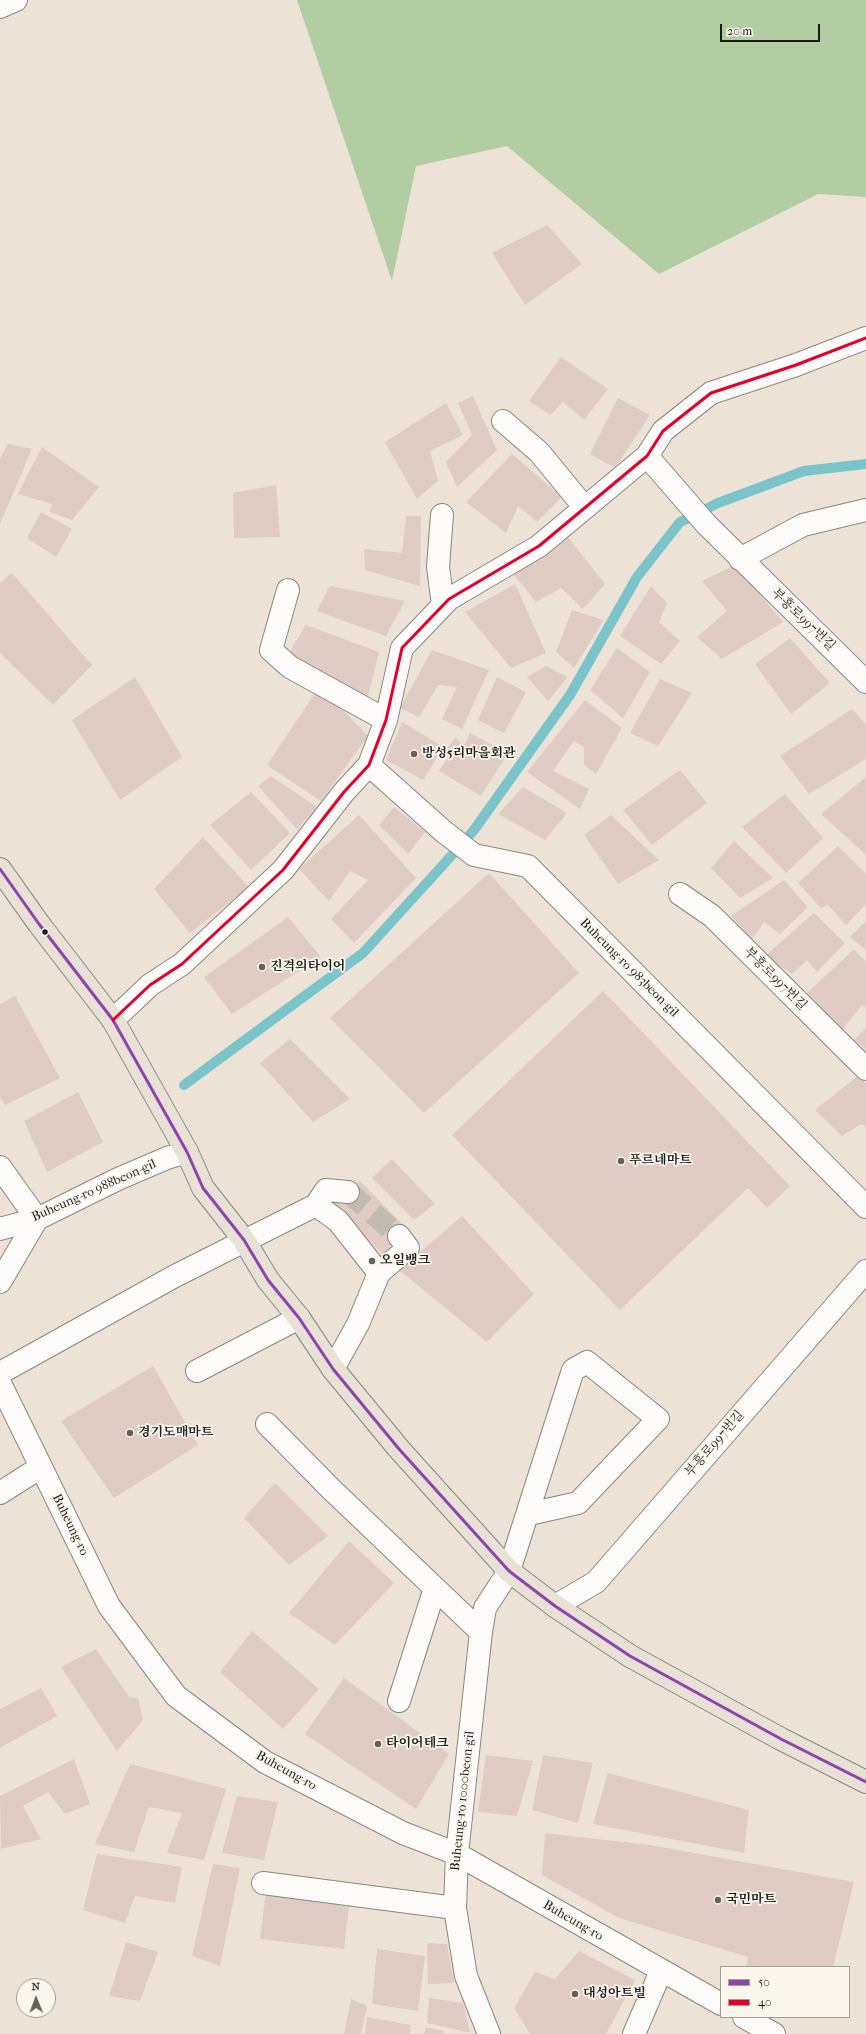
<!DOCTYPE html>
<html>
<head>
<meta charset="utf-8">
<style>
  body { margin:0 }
  #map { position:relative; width:866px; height:2034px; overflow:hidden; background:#ece3d6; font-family:"IM FELL French Canon",serif }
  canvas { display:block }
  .legend { position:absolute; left:720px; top:1966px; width:130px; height:52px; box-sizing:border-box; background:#fbf7ec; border:1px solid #a29f99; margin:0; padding:5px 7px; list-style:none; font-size:12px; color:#1c1c1c }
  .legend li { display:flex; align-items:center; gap:8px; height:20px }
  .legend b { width:20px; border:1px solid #a29f99 }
  .north { position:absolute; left:16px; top:1978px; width:40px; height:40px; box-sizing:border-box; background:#fbf7ec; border:1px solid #a29f99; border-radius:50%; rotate:359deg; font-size:11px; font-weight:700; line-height:16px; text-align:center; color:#1c1c1c }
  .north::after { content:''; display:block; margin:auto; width:14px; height:18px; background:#65625d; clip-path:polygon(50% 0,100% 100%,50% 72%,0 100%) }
  .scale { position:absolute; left:720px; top:24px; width:100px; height:18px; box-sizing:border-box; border:2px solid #1c1c1c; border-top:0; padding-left:5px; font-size:12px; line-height:14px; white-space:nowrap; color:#1c1c1c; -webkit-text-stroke:3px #fbf7ec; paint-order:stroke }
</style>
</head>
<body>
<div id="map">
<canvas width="866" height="2034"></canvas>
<ul class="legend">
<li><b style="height:5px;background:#8e44ad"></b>50</li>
<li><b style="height:5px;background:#e4002b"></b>40</li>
</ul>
<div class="north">N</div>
<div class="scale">20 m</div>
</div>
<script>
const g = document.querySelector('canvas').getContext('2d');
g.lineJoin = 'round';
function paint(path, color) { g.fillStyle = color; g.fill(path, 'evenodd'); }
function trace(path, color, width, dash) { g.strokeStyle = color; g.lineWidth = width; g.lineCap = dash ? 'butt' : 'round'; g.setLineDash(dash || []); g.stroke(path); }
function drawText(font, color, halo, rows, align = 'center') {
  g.font = font + ' "IM FELL French Canon","Noto Serif KR",serif'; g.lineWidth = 3.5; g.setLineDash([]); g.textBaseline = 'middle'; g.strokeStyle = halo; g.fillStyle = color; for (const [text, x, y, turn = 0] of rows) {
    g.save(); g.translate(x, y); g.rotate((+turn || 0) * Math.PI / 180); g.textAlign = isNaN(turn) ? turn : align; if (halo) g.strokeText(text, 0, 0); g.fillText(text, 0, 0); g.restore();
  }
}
const forest = new Path2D(`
  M297 0H866V197L818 194 659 274 507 146 416 166 392 281Z`);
const stream = new Path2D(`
  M184 1085 363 953 443 865 474 830 570 695 637 577 680 522 718 503 804 471 866 464`);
const building = new Path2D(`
  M547 225 582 264 525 305 492 253Z
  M561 357 608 389 584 420 563 402 550 415 529 401Z
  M473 396 497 450 457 487 446 462 472 435 458 403Z
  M618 398 650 415 615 468 590 454Z
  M446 403 463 435 430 451 438 481 417 499 385 442Z
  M8 444 32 449 0 524V459Z
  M42 447 99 487 72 520 50 512 52 504 18 494Z
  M512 454 562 497 537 522 518 506 506 533 466 502Z
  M276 485 280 537 234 538 233 493Z
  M41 512 72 529 56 557 27 538Z
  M406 516H421L420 586 365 570 364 549 402 553Z
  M567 536 605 584 583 609 561 588 536 602 514 575Z
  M735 565 783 622 722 659 697 637 727 611 702 581Z
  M12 573 92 665 53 705 0 653V583Z
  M515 584 546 653 511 668 465 612Z
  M330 586 405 601 386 636 317 611Z
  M651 586 667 603 659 622 680 641 661 664 620 636Z
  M572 610 604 620 574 668 556 652Z
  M306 625 379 652 367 700 286 658Z
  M790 638 830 683 791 714 755 664Z
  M617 648 650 672 623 718 590 690Z
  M432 650 489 670 462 729 442 719 457 687 438 685 419 717 400 708Z
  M546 666 568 677 548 701 527 677Z
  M135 677 182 757 120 800 72 720Z
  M497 677 526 692 504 733 478 720Z
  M660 679 692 693 658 746 630 733Z
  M320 686 368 736 321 801 267 765Z
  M585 700 622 728 596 774 584 765V747L574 741 553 771 589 789 580 809 527 772Z
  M852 709 866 724V759L809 794 780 756Z
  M402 722 444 747 423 780 386 760Z
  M470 733 508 753 481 796 439 771 448 757 443 755 455 737 464 746Z
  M680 770 707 803 652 845 623 810Z
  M271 776 317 807 297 829 258 786Z
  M866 777V855L821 814Z
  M523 787 567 813 545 840 498 814Z
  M251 792 290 833 251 870 210 825Z
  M785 794 823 838 786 873 742 827Z
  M394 807 425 832 408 854 379 825Z
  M359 815 416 878 354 943 331 919 368 880 350 871 329 901 299 869Z
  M611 815 659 860 618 884 584 835Z
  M203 837 249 887 190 933 154 889Z
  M734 841 773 878 740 898 711 868Z
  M838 846 866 874V904L846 925 828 905 821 908 798 883Z
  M489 873 579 973 424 1113 330 1018Z
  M784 880 808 907 780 934 764 922 752 939 731 916Z
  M814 913 845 943 817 972 807 960 792 974 765 956Z
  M288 917 321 957 232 1014 204 977Z
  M866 921V950L850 937Z
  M854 949 866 962V1008L862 1005 841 1031 806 994Z
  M603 991 790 1186 767 1208 748 1188 620 1310 452 1135Z
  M15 996 60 1078 5 1105 0 1098V1004Z
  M866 1028V1050L854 1040Z
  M290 1039 350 1099 313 1122 260 1063Z
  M858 1076 866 1083V1127L861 1124 842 1136 815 1110Z
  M78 1092 103 1142 47 1172 24 1121Z
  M392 1159 435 1204 414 1220 372 1178Z
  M360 1181 406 1228 383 1255 334 1203Z
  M462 1216 534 1294 487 1342 399 1270Z
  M153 1366 198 1445 114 1498 61 1421Z
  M275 1483 328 1536 289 1565 244 1518Z
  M349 1541 394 1583 335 1645 289 1613Z
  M252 1631 319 1689 283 1729 220 1672Z
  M96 1649 129 1697 138 1698 143 1720 117 1751 61 1667Z
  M344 1678 449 1754 416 1809 305 1734Z
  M41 1688 57 1716 0 1748V1709Z
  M486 1755 533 1761 517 1816 478 1812Z
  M543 1755 593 1763 578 1823 532 1810Z
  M74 1759 90 1804 65 1814 48 1792 23 1806 41 1839 1 1849 0 1796Z
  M130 1764 226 1789 204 1860 167 1853 182 1813 149 1807 134 1852 95 1844Z
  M608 1773 749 1810 744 1853 593 1824Z
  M237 1796 278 1802 264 1860 222 1853Z
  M545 1833 650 1845 854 1882 833 1967H746L748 1957 619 1918 542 1875Z
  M97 1854 182 1867 175 1903 135 1896 125 1923 83 1910Z
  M213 1864 240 1868 220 1966 192 1956Z
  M266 1892 349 1907 344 1949 260 1939Z
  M126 1942 158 1952 140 2001 109 1996Z
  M427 1943 447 1944 454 1983 428 1984Z
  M377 1949 425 1956 418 2011 372 2004Z
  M579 1951 635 1980 606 2034H530L514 2008 535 1972 555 1979Z
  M429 1998 463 2003 470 2033 427 2023Z
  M351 1999 367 2006 361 2034H344Z
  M367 2017 411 2025 410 2034H365Z
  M426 2027 444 2031 443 2034H424Z`);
const minorTunnel = new Path2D(`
  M348 1192 399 1236`);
const minor = new Path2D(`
  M0 7 16 0
  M503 421 539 452 585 508
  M647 456 706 524 866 682
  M442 515 438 567 443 605
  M740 559 803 525 866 510
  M288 590 271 650 290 667 386 720
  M369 765 443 831 474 855 528 866 866 1207
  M680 894 712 916 866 1069
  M113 1020 150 985 182 964 283 870 344 792 369 765 386 720 402 648 449 599 539 546 647 456 663 431 711 393 796 365 866 338
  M0 1167 37 1219 0 1282
  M316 1205 326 1190 348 1192
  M0 1229 37 1219 118 1179 167 1158 187 1152
  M379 1273 408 1248 399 1236
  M197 1371 299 1318
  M0 1373 175 1276 316 1205 338 1221 379 1273 358 1324 333 1369
  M0 1383 109 1606 176 1696 265 1762 403 1833 457 1854 721 2004
  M267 1424 330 1488 481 1632
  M0 1493 41 1467
  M555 1606 596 1582 866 1271
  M399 1701 435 1588
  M263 1883 455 1908
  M744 2017 774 2034
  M489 2034 466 1976 455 1908 457 1854 481 1632 485 1608 509 1571 573 1370 587 1362 658 1419 578 1503 529 1514
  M634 2034 661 1971`);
const major = new Path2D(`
  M0 869 39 924 113 1020 187 1152 203 1188 244 1240 268 1280 299 1318 333 1369 399 1449 509 1571 555 1606 630 1656 781 1739 866 1782`);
const bus1 = new Path2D(`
  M0 869 39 924 113 1020 187 1152 203 1188 244 1240 268 1280 299 1318 333 1369 399 1449 509 1571 555 1606 630 1656 781 1739 866 1782`);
const bus2 = new Path2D(`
  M113 1020 150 985 182 964 283 870 344 792 369 765 386 720 402 648 449 599 539 546 647 456 663 431 711 393 796 365 866 338`);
const markers = [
  [414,754,4,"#65625d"],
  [45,932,3.5,"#1c1c1c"],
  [262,967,4,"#65625d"],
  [621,1161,4,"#65625d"],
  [372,1261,4,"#65625d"],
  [130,1433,4,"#65625d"],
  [378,1744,4,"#65625d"],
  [718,1900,4,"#65625d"],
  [575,1994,4,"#65625d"]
];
const streetNames = [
  ["부흥로997번길",803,620,44],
  ["Buheung-ro 983beon-gil",629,968,45],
  ["부흥로997번길",775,979,45],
  ["Buheung-ro 988beon-gil",94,1191,-24],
  ["부흥로997번길",715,1444,-49],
  ["Buheung-ro",70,1525,64],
  ["Buheung-ro",286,1771,29],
  ["Buheung-ro 1000beon-gil",463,1801,-84],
  ["Buheung-ro",573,1921,30]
];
const poiNames = [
  ["방성5리마을회관",422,754],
  ["진격의타이어",270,967],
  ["푸르네마트",629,1161],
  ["오일뱅크",380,1261],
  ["경기도매마트",138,1433],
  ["타이어테크",386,1744],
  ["국민마트",726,1900],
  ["대성아트빌",583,1994]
];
paint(forest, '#b2cda2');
trace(stream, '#7ac4ca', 10);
paint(building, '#dfccc5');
trace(minorTunnel, '#c2bbb1', 22, [22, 11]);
trace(minor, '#8b867f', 24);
trace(major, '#8b867f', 24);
trace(minor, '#fcfbf9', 22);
trace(major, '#e8e1d5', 22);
trace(bus1, '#8e44ad', 3);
trace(bus2, '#e4002b', 3);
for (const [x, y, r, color] of markers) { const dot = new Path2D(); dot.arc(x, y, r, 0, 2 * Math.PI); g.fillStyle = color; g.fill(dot); trace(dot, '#fbf7ec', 1.5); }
drawText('13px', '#1c1c1c', '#fbf7ec', streetNames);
drawText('bold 13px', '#1c1c1c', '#fbf7ec', poiNames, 'left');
</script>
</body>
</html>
